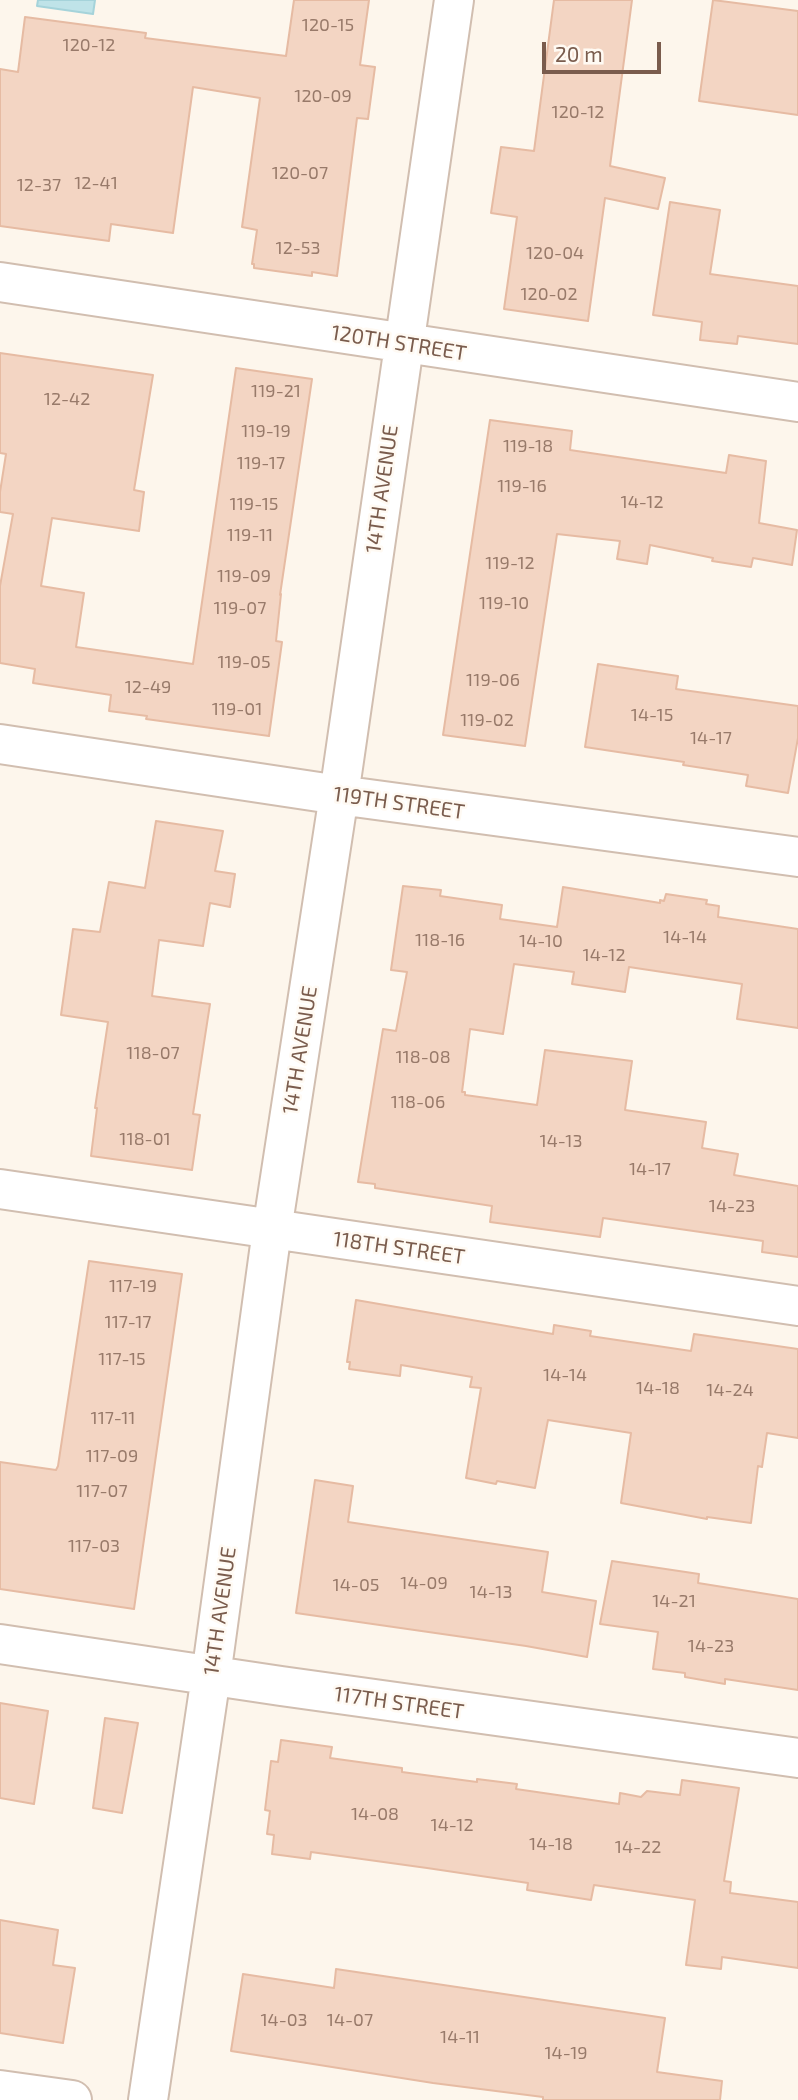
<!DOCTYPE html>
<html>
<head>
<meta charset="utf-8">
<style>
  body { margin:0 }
  #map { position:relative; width:798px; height:2100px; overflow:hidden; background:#fdf6ec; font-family:"Exo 2",sans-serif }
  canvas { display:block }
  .scale { position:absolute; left:542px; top:42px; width:119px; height:32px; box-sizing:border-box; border:4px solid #7a5c4d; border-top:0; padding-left:9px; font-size:21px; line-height:24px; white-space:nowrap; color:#7a5c4d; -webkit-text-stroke:5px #fffaf3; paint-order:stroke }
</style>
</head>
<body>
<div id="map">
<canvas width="798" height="2100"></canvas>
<div class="scale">20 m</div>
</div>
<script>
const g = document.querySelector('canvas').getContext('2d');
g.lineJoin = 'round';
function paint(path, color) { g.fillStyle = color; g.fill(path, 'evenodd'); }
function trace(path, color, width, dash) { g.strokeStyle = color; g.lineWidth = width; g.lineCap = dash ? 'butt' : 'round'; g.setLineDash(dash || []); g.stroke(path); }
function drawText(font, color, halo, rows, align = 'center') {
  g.font = font + ' "Exo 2",sans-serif'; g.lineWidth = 5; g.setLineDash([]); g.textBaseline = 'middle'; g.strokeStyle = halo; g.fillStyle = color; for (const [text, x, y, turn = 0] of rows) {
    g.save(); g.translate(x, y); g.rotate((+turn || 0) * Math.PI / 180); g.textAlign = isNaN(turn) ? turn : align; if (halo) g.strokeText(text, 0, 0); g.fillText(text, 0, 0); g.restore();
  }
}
const water = new Path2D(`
  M38 0H95L93 14 37 6Z`);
const building = new Path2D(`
  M294 0H369L360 65 375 67 368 119 357 118 337 276 312 272V276L254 268V264H252L257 230 242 227 260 98 193 87 173 233 111 224 109 241 0 226V69L18 72 25 17 146 33 145 38 286 56Z
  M554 0H632L610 166 665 178 658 209 605 198 588 321 504 309 517 217 491 213 501 147 534 151Z
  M713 0 798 11V115L699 101Z
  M670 202 720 210 710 274 798 286V344L738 336 737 344 700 340 702 322 653 315Z
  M0 353 153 375 134 490 144 492 139 531 52 518 41 586 84 593 76 647 193 664 236 368 312 379 280 595 281 594 276 641 282 642 269 736 146 719 147 716 109 711 111 695 33 683 35 669 0 663V586L13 514 0 512V492L6 454 0 453Z
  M490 420 572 431 570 450 726 473 729 455 766 461 759 523 797 530 792 565 753 558 751 567 712 561 713 558 650 545 647 564 617 559 620 541 557 534 525 746 443 735Z
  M598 664 678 676 676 689 798 706V738L788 793 746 786 748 775 683 765 684 762 585 747Z
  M156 821 223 831 215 871 235 874 230 907 210 903 203 946 159 940 152 996 210 1004 193 1114 200 1115 192 1170 91 1156 97 1108H95L108 1022 61 1015 73 929 100 932 109 882 145 888Z
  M403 886 441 890 440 896 502 905 500 919 557 927 563 887 660 903V900L664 901 666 894 707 900 706 904 719 906 718 917 798 929V1028L737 1019 742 984 629 967 625 992 572 984 574 972 514 964 503 1034 470 1029 462 1092H465V1095L537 1105 545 1050 632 1061 625 1110 706 1122 702 1148 738 1154 734 1175 798 1186V1257L762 1252 763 1241 603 1218 600 1237 490 1222 492 1206 375 1188V1184L358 1182 383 1029 396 1031 407 972 391 970Z
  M89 1261 182 1274 134 1609 0 1589V1462L56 1470 58 1466Z
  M356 1300 553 1334 554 1325 591 1331 590 1336 691 1351 694 1334 798 1349V1438L767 1433 762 1467 758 1466 751 1523 707 1517V1519L621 1503 631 1433 548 1420 535 1488 497 1481 496 1484 466 1478 481 1388 470 1387 472 1377 401 1365 400 1376 349 1369 350 1362H347Z
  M315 1480 353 1486 348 1522 548 1552 542 1592 596 1601 587 1657 526 1646 296 1613Z
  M612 1561 699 1574 698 1583 798 1599V1690L725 1679V1684L685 1677V1673L653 1669 658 1632 600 1624Z
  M0 1703 48 1711 34 1804 0 1798Z
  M105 1718 138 1723 122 1813 93 1808Z
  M281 1740 332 1747 330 1758 402 1768V1772L477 1782V1779L517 1784 516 1789 619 1804 620 1793 641 1797 647 1791 680 1795 682 1780 739 1788 724 1881 731 1882 730 1893 798 1902V1968L722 1957 721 1969 686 1965 695 1900 594 1885 591 1900 527 1890 528 1883 427 1868 311 1852 310 1859 272 1854 274 1835 267 1834 270 1811 265 1810 271 1761 278 1762Z
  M0 1920 58 1930 53 1965 75 1968 63 2043 0 2033Z
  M336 1969 665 2018 657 2072 722 2081 720 2100H543V2097L433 2083 231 2051 243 1974 334 1988Z`);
const street = new Path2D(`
  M0 282 798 402
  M0 744 339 795 798 857
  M0 1189 798 1306
  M0 1644 281 1686 798 1758
  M0 2090 72 2100
  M148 2100 211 1676 272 1230 339 795 454 0`);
const numberNames = [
  ["120-15",328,25],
  ["120-12",89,45],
  ["120-09",323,96],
  ["120-12",578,112],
  ["120-07",300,173],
  ["12-41",96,183],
  ["12-37",39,185],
  ["12-53",298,248],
  ["120-04",555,253],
  ["120-02",549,294],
  ["119-21",276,391],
  ["12-42",67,399],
  ["119-19",266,431],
  ["119-18",528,446],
  ["119-17",261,463],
  ["119-16",522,486],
  ["14-12",642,502],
  ["119-15",254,504],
  ["119-11",250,535],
  ["119-12",510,563],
  ["119-09",244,576],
  ["119-10",504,603],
  ["119-07",240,608],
  ["119-05",244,662],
  ["119-06",493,680],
  ["12-49",148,687],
  ["119-01",237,709],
  ["14-15",652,715],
  ["119-02",487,720],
  ["14-17",711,738],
  ["14-14",685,937],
  ["118-16",440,940],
  ["14-10",541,941],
  ["14-12",604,955],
  ["118-07",153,1053],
  ["118-08",423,1057],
  ["118-06",418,1102],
  ["118-01",145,1139],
  ["14-13",561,1141],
  ["14-17",650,1169],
  ["14-23",732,1206],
  ["117-19",133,1286],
  ["117-17",128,1322],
  ["117-15",122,1359],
  ["14-14",565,1375],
  ["14-18",658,1388],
  ["14-24",730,1390],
  ["117-11",113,1418],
  ["117-09",112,1456],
  ["117-07",102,1491],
  ["117-03",94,1546],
  ["14-09",424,1583],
  ["14-05",356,1585],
  ["14-13",491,1592],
  ["14-21",674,1601],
  ["14-23",711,1646],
  ["14-08",375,1814],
  ["14-12",452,1825],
  ["14-18",551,1844],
  ["14-22",638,1847],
  ["14-03",284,2020],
  ["14-07",350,2020],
  ["14-11",460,2037],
  ["14-19",566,2053]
];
const streetNames = [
  ["120TH STREET",399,343,9],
  ["14TH AVENUE",382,489,-82],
  ["119TH STREET",399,803,8],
  ["14TH AVENUE",300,1050,-81],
  ["118TH STREET",399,1248,8],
  ["14TH AVENUE",220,1611,-82],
  ["117TH STREET",399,1703,8]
];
paint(water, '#bfe3e8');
trace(water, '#a5d3da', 2);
paint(building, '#f3d5c3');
trace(building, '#e6bba3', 2);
trace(street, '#d1beb0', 42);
trace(street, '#fff', 38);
drawText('18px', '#987a6a', null, numberNames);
drawText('21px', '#7a5c4d', '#fffaf3', streetNames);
</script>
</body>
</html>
